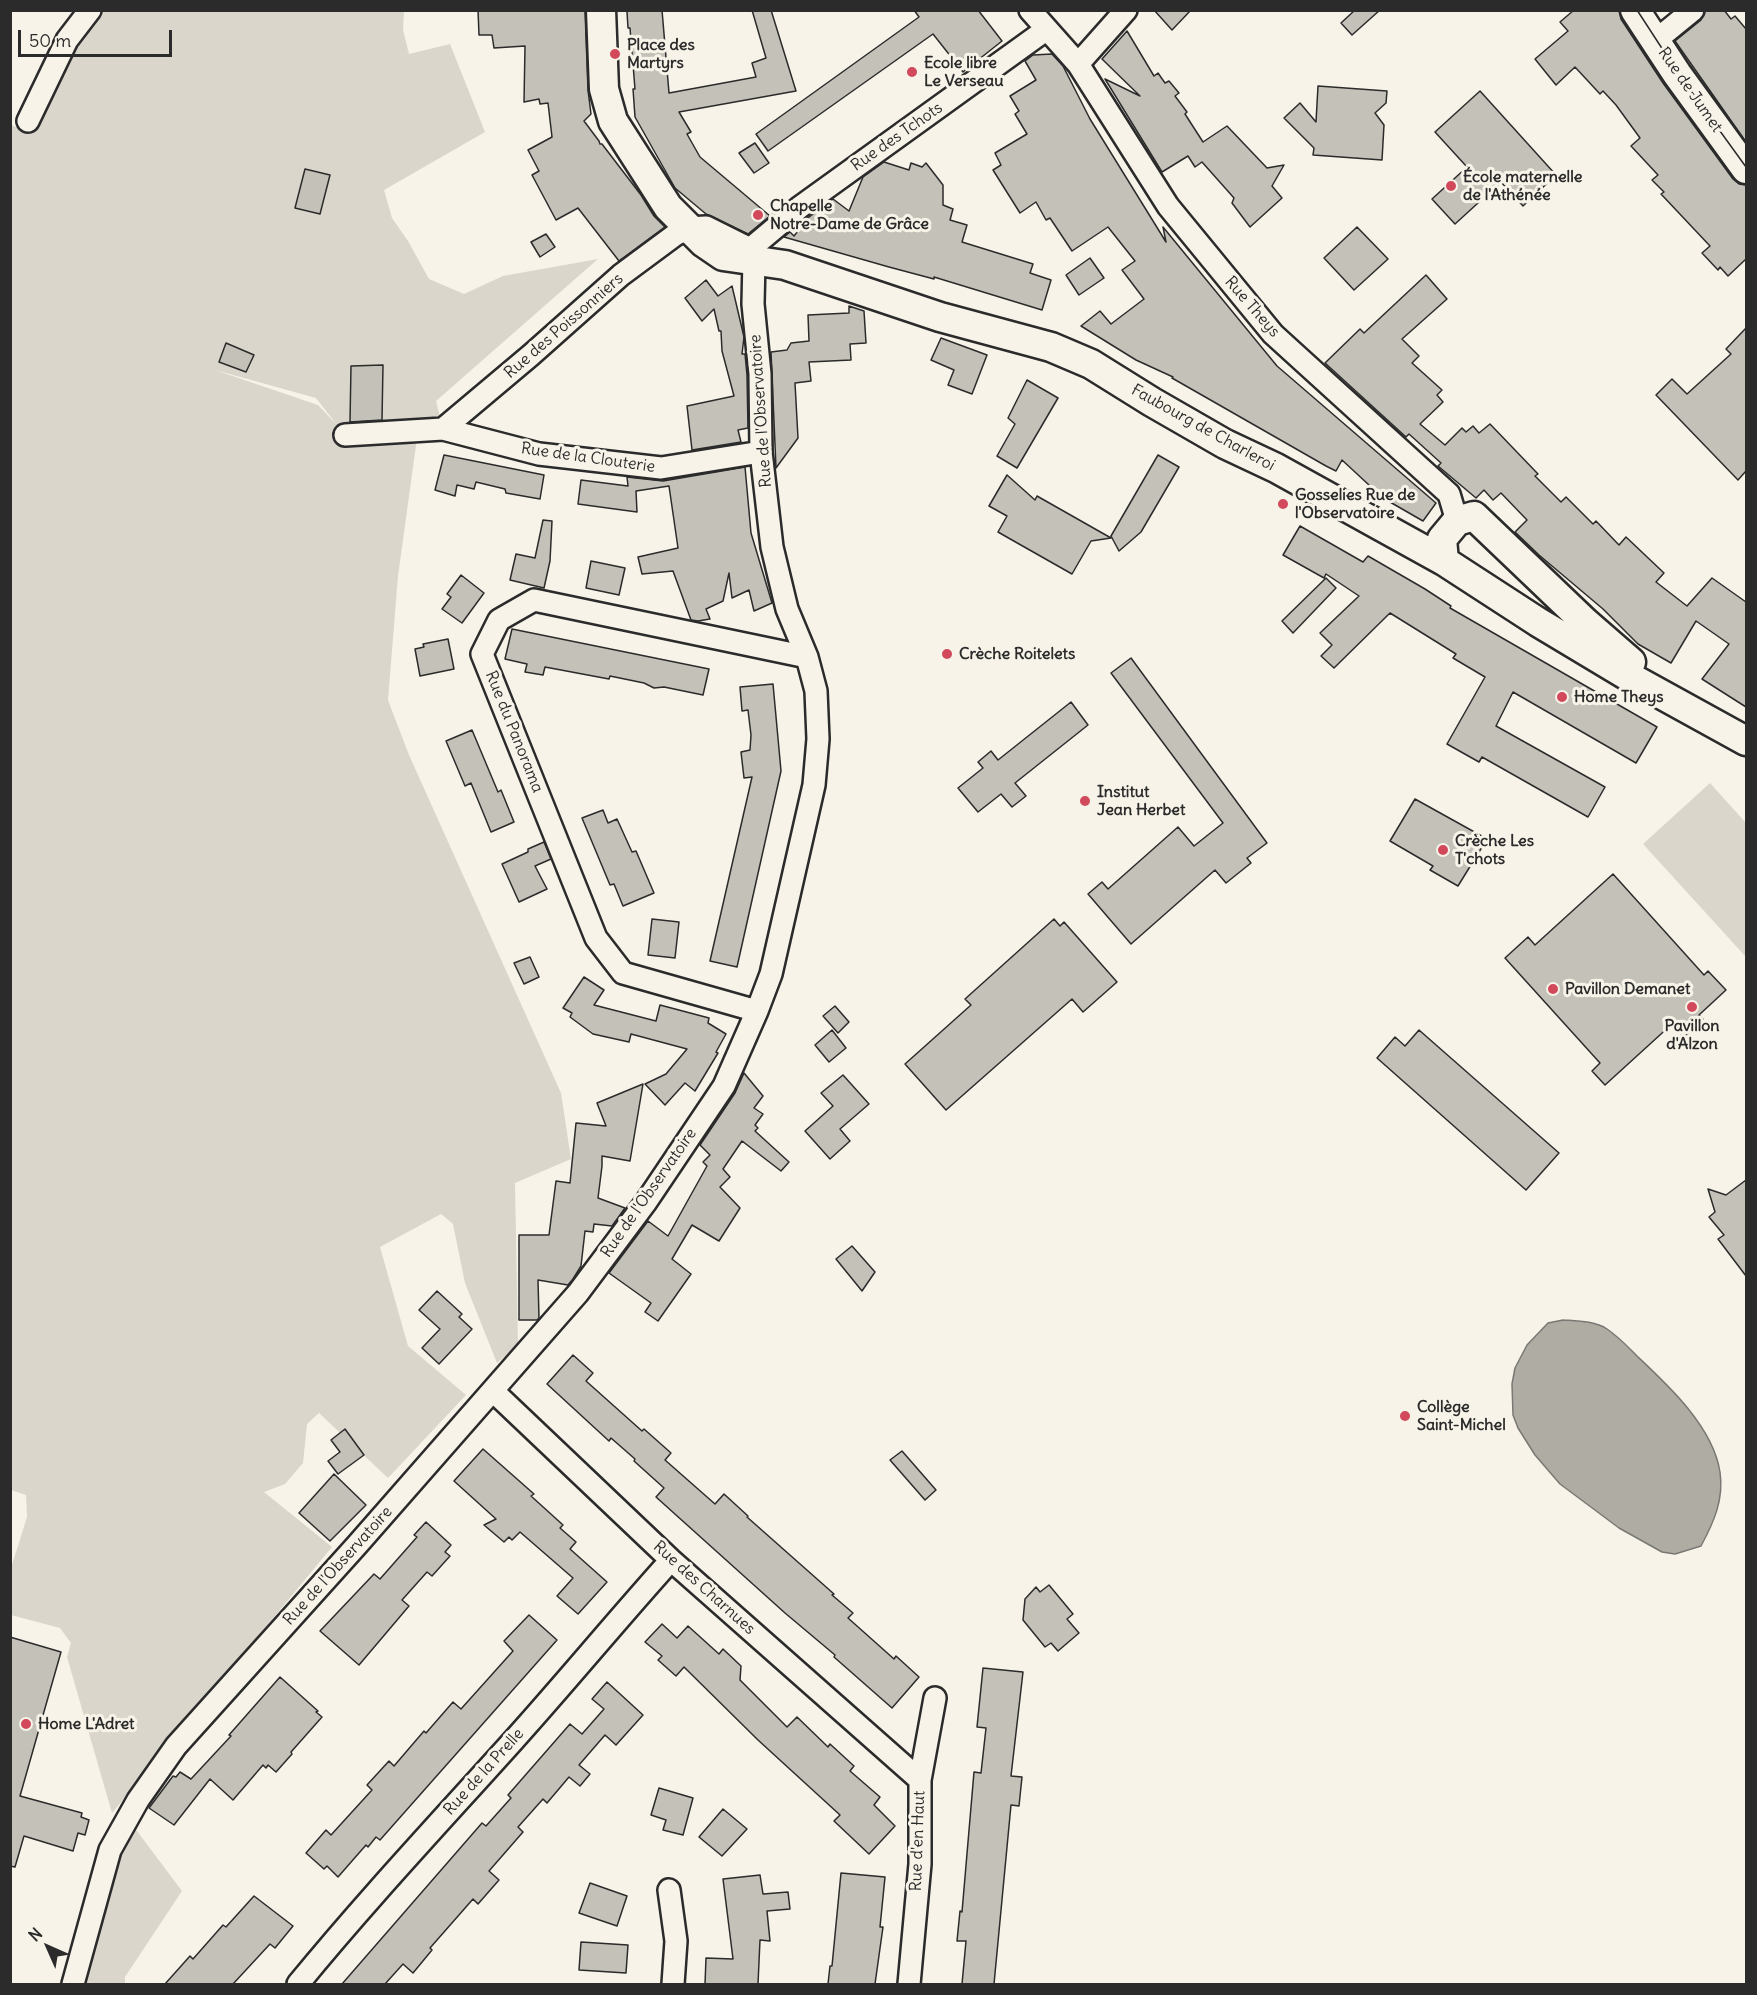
<!DOCTYPE html>
<html>
<head>
<meta charset="utf-8">
<style>
  body { margin:0 }
  #map { position:relative; width:1757px; height:1995px; overflow:hidden; background:#f7f3e8; font-family:Delius,sans-serif }
  canvas { display:block }
  .frame { position:absolute; inset:0; border:12px solid #2b2b2b; pointer-events:none }
  .north { position:absolute; left:18px; top:1917px; width:60px; height:60px; -webkit-text-stroke:4px #f7f3e8; paint-order:stroke; rotate:315deg; font-size:16px; font-weight:700; line-height:24px; text-align:center; color:#2b2b2b }
  .north::after { content:''; display:block; margin:auto; width:21px; height:27px; background:#2b2b2b; clip-path:polygon(50% 0,100% 100%,50% 72%,0 100%) }
  .scale { position:absolute; left:18px; top:30px; width:154px; height:27px; box-sizing:border-box; border:3px solid #2b2b2b; border-top:0; padding-left:8px; font-size:18px; line-height:21px; white-space:nowrap; color:#2b2b2b; -webkit-text-stroke:4px #f7f3e8; paint-order:stroke }
</style>
</head>
<body>
<div id="map">
<canvas width="1757" height="1995"></canvas>
<div class="frame"></div>
<div class="north">N</div>
<div class="scale">50 m</div>
</div>
<script>
const g = document.querySelector('canvas').getContext('2d');
g.lineJoin = 'round';
function paint(path, color) { g.fillStyle = color; g.fill(path, 'evenodd'); }
function trace(path, color, width, dash) { g.strokeStyle = color; g.lineWidth = width; g.lineCap = dash ? 'butt' : 'round'; g.setLineDash(dash || []); g.stroke(path); }
function drawText(font, color, halo, rows, align = 'center') {
  g.font = font + ' Delius,sans-serif'; g.lineWidth = 6; g.setLineDash([]); g.textBaseline = 'middle'; g.strokeStyle = halo; g.fillStyle = color; for (const [text, x, y, turn = 0] of rows) {
    g.save(); g.translate(x, y); g.rotate((+turn || 0) * Math.PI / 180); g.textAlign = isNaN(turn) ? turn : align; if (halo) g.strokeText(text, 0, 0); g.fillText(text, 0, 0); g.restore();
  }
}
const green = new Path2D(`
  M91 11H404L403 30 409 54 450 44 485 132 384 190 392 218 408 241 429 279 464 294 503 276 598 259 436 401 443 429 418 431 398 576 388 700 409 755 561 1093 571 1159 515 1183 518 1345 497 1363 465 1283 453 1224 441 1214 380 1247 408 1346 466 1395 388 1478 319 1413 307 1424 303 1463 285 1484 264 1492 332 1547 112 1813 67 1657 71 1643 60 1628 11 1615V1568L27 1517 26 1495 11 1490V125L19 128 32 114ZM215 370 316 398 337 425 318 405Z
  M1710 783 1746 823V957L1643 844Z
  M128 1819 182 1891 125 1977V1984H77Z`);
const water = new Path2D(`
  M1563 1320C1577 1321 1595 1321 1607 1329 1619 1337 1628 1347 1638 1357 1669 1386 1713 1427 1720 1472 1724 1499 1714 1522 1701 1546L1675 1554 1662 1552 1619 1528 1560 1484 1535 1455 1518 1428 1513 1415 1512 1384 1515 1368 1527 1345 1548 1323Z`);
const building = new Path2D(`
  M478 10H585L588 90 591 114 584 121 599 141 600 144H602L641 195 654 216 665 227 619 261 578 208 556 220 532 175 539 171 528 150 552 137 548 103 540 104 539 99 524 102 525 46 494 48 492 35H479Z
  M629 10H662L669 93 756 77 752 63 766 58 752 10H771L796 91 679 112 691 132 687 134 700 157 770 216 748 234 706 214 675 188 635 117 633 89H635L630 28H628L627 12Z
  M914 10H978L1002 41 963 72 933 34 768 151 756 134 919 17Z
  M1154 10H1191L1172 30Z
  M1355 10H1380L1352 35 1341 23Z
  M1574 10H1619L1621 19 1663 83 1733 179 1739 184 1746 185V259L1728 276 1720 267 1718 270 1702 253 1710 246 1661 194 1664 192 1652 180 1658 175 1631 146 1640 138 1616 105 1603 91 1600 94 1575 67 1556 85 1535 59 1568 31 1560 22Z
  M1705 10H1724L1731 19 1735 16 1746 29V142L1675 41 1701 20Z
  M1127 31 1154 76 1158 73 1165 83 1169 81 1179 93 1175 96 1187 112 1185 114 1203 142 1227 126 1267 168 1284 165 1272 186 1282 198 1250 227 1232 203 1234 198 1202 162 1195 167 1188 156 1162 172 1105 79 1140 96 1102 59Z
  M1052 54 1063 66 1090 119 1166 242 1163 227 1277 366 1436 503 1423 521 1383 498 1342 460 1336 471 1326 466 1172 378 1173 377 1136 360 1081 326 1100 311 1111 324 1144 299 1122 270 1135 261 1108 227 1072 251 1050 218 1046 220 1036 202 1020 213 993 170 1001 165 995 153 1027 134 1015 114 1019 111 1010 96 1036 80 1025 61 1033 55Z
  M1318 86 1387 91 1386 103 1375 113 1384 125 1382 160 1313 155 1314 148 1284 118 1300 103 1316 122Z
  M1480 91 1556 175 1523 206 1501 182 1455 224 1432 199 1467 167 1435 132Z
  M755 143 769 163 754 173 739 153Z
  M884 162 909 170 911 163 922 167 926 163 943 185V205L953 209 950 220 967 225 962 242 1033 264 1030 273 1051 280 1042 310 934 277V279L889 267 784 237 790 232 794 236 798 231 796 227 833 199 849 211 863 177Z
  M305 169 330 175 320 214 295 208Z
  M1357 227 1388 259 1354 290 1324 258Z
  M546 234 555 247 540 257 531 242Z
  M1090 258 1104 278 1079 295 1066 275Z
  M1426 275 1447 299 1402 339 1419 356 1412 363 1442 390 1437 395 1443 402 1420 424 1445 445 1462 428 1466 432 1473 426 1479 433 1490 424 1538 474 1535 476 1561 502 1566 497 1593 524 1596 521 1619 545 1626 537 1664 573 1656 582 1687 606 1712 578 1746 602V707L1702 679 1729 644 1696 621 1671 663 1638 644 1603 609 1539 555 1515 532 1527 520 1501 493 1493 500 1484 490 1476 498 1438 466 1441 463 1409 434 1406 437 1325 363 1360 329 1364 333Z
  M706 280 718 296 732 286 744 337 742 354H745L747 375 748 428 738 430 741 442 692 450 687 406 734 396 722 351 721 331H719L714 309 702 321 685 298Z
  M849 306 864 311 866 343 850 344 851 360 809 362 811 381 795 383 798 438 776 468 771 352 787 350 791 343 809 341 808 315 849 313Z
  M1746 328V471L1738 480 1656 395 1672 379 1687 394 1731 354 1726 349Z
  M941 338 987 355 972 394 948 385 954 370 931 360Z
  M226 343 254 355 246 372 219 362Z
  M383 365 382 420 350 422 351 366Z
  M1027 380 1058 398 1017 468 997 456 1015 424 1008 418Z
  M444 455 544 475 540 499 506 493 505 489 476 482 474 489 457 485 455 496 435 490Z
  M1158 455 1179 467 1141 532 1119 551 1111 536Z
  M745 467 751 533 772 603 754 611 749 590 732 598 729 573 723 601 706 609 710 619 698 621 691 620 673 571 642 574 638 557 678 548 669 486 636 491 637 512 578 504 581 480 628 486 627 477 663 481Z
  M1007 475 1035 500 1037 496 1111 538 1091 541 1072 574 1012 540 998 532 1007 516 989 506Z
  M543 520 552 521 550 561 544 588 510 580 516 554 535 558Z
  M1300 526 1363 562 1368 556 1425 589 1451 606 1450 608 1657 727 1636 763 1513 692 1496 726 1605 787 1588 817 1482 757 1479 762 1447 744 1485 677 1453 658 1456 654 1390 613 1334 668 1321 656 1332 645 1320 633 1359 596 1326 574 1324 578 1283 555Z
  M591 561 625 568 619 595 586 588Z
  M461 575 484 593 462 623 442 609 451 597 447 594Z
  M1326 578 1336 588 1293 633 1282 621Z
  M512 629 709 669 703 695 664 687 654 688 644 683 610 676 609 679 545 667 543 675 525 672 527 664 505 659Z
  M448 639 454 669 420 676 415 649 424 647 423 644Z
  M1131 658 1267 843 1247 858 1251 863 1226 883 1215 870 1131 944 1088 894 1102 882 1108 889 1178 827 1194 846 1223 823 1111 673Z
  M773 684 781 771 737 967 710 961 752 777 744 778 741 752 750 750 751 735 748 710 742 711 740 687Z
  M1071 702 1088 725 1015 783 1026 796 1012 807 1001 794 978 812 958 788 983 768 978 762 991 751 998 760Z
  M472 730 498 792 501 790 514 822 491 832 471 783 465 786 446 741Z
  M1415 799 1487 839 1458 886 1430 870 1433 866 1390 841Z
  M603 810 608 823 617 819 632 852 636 851 654 893 623 906 614 884 610 885 582 818Z
  M544 842 551 859 535 866 547 889 519 902 502 864 528 852V849Z
  M1613 874 1704 975 1708 971 1726 990 1699 1015 1703 1019 1684 1037 1672 1024 1605 1085 1592 1071 1600 1063 1505 958 1528 937 1535 945Z
  M652 919 679 922 675 958 648 955Z
  M1054 919 1060 926 1064 922 1117 982 1083 1012 1072 999 946 1110 905 1064 971 1005 965 999Z
  M530 957 539 977 524 984 514 963Z
  M584 977 604 990 594 1005 656 1021 660 1005 709 1018 708 1023 726 1034 716 1052 718 1053 695 1091 685 1083 665 1105 645 1084 666 1074 687 1049 631 1034 629 1042 593 1034 570 1017 572 1013 563 1008Z
  M835 1006 849 1022 838 1033 823 1016Z
  M832 1030 846 1048 829 1062 815 1045Z
  M1419 1030 1559 1153 1526 1190 1377 1058 1395 1037 1405 1046Z
  M744 1073 763 1096 754 1108 763 1114 755 1125 758 1128 755 1131 789 1162 781 1171 742 1141 723 1169 730 1177 720 1187 740 1208 719 1241 692 1225 672 1259 691 1274 658 1321 645 1312 651 1303 609 1273 648 1221 668 1236 707 1166 703 1162 710 1155 700 1145 735 1093Z
  M843 1075 869 1104 840 1129 850 1141 830 1159 805 1131 833 1106 821 1093Z
  M643 1084 630 1161 602 1156V1166L598 1198 625 1208 612 1226 594 1224 593 1232 585 1231 581 1266 573 1279 568 1285 538 1280 539 1318 537 1320H519V1235H549L556 1181 570 1183 576 1123 606 1126 597 1103Z
  M1746 1180V1276L1718 1239 1724 1235 1709 1217 1715 1212 1708 1189 1726 1195Z
  M852 1246 875 1272 862 1291 836 1259Z
  M437 1291 462 1314 459 1317 472 1329 439 1364 422 1348 440 1329 419 1310Z
  M573 1355 593 1373 586 1381 642 1431 644 1429 671 1453 665 1460 715 1504 724 1494 748 1516 747 1517 834 1594 832 1595 853 1613 848 1618 894 1659 896 1656 919 1677 892 1708 834 1657 835 1655 785 1613 656 1497 664 1488 634 1461 635 1459 611 1438 609 1441 547 1384Z
  M345 1429 364 1455 338 1474 328 1461 340 1452 331 1440Z
  M483 1449 534 1494 531 1496 563 1525 560 1528 576 1542 570 1549 607 1582 578 1614 557 1596 573 1578 520 1532 512 1540 509 1537 504 1542 484 1525 496 1519 454 1481Z
  M902 1451 936 1490 925 1500 890 1460Z
  M334 1474 366 1505 330 1541 299 1513Z
  M426 1522 451 1545 445 1552 450 1556 432 1576 427 1572 402 1600 409 1606 359 1665 320 1631 374 1574 380 1579 417 1537 414 1535Z
  M1049 1585 1073 1614 1067 1619 1079 1633 1058 1651 1051 1643 1045 1647 1023 1620 1025 1599 1036 1587 1040 1592Z
  M529 1615 557 1640 380 1840 376 1837 368 1847 366 1845 338 1877 327 1866 324 1869 306 1853 326 1830 331 1835 372 1790 367 1785 389 1761 394 1766 424 1731 426 1733 453 1702 461 1709 513 1651 504 1641Z
  M662 1624 677 1638 688 1626 719 1654 723 1649 741 1666 740 1680 787 1727 797 1717 828 1747 830 1744 854 1766 850 1771 880 1797 874 1805 895 1826 869 1854 834 1821 840 1815 758 1740 684 1667 676 1676 658 1660 662 1656 645 1642Z
  M10 1637 61 1652 20 1796 82 1813 81 1817 89 1820 85 1835 78 1833 73 1851 24 1836 15 1867 10 1866Z
  M983 1668 1023 1672 1011 1776 1022 1777 1019 1806 1011 1805 994 1984H962L966 1941H957L960 1911 962 1912 974 1772 981 1773 986 1728 977 1727Z
  M280 1677 318 1711 316 1712 322 1717 291 1752 292 1754 276 1772 268 1765 266 1768 263 1765 233 1800 210 1779 174 1825 149 1808 173 1776 176 1777 180 1772 191 1779 231 1736 229 1735Z
  M607 1682 643 1715 616 1745 605 1735 579 1765 590 1774 580 1786 569 1777 547 1803 543 1799 518 1827 523 1832 489 1871 499 1880 478 1904 473 1899 430 1948 432 1950 413 1973 403 1964 385 1984H342L482 1823 486 1826 511 1798 508 1795 570 1724 582 1734 604 1709 592 1699Z
  M659 1788 693 1798 683 1835 663 1830 666 1820 651 1815Z
  M723 1809 747 1829 722 1856 699 1837Z
  M841 1873 885 1877 880 1927H883L875 1984H828L830 1966H832Z
  M760 1875 763 1894 788 1892 790 1909 767 1911 770 1941 760 1940 758 1984H705L706 1958 733 1959 723 1879Z
  M590 1883 627 1896 617 1926 579 1913Z
  M254 1896 293 1926 275 1948 270 1944 233 1984H165L190 1956 193 1959 223 1925 226 1927Z
  M581 1942 628 1945 626 1973 579 1970Z`);
const minor = new Path2D(`
  M1030 10 1078 64 1168 206 1273 334 1449 494 1457 521
  M1655 41 1693 10
  M1078 64 1126 10
  M28 121 67 40 90 10
  M750 249 800 207 1047 29
  M443 429 531 355 621 275 675 235 688 228 706 227 750 249
  M345 435 443 429 539 454 661 468 761 452
  M757 1011 623 973 596 938 482 654 499 620 534 600 807 657
  M493 1391 671 1560 920 1780
  M669 1890 676 1941 673 1984
  M73 1984 110 1850 138 1800 176 1746 357 1545 578 1293 646 1202 724 1086 757 1011 771 974 814 785 818 739 816 691 807 657 787 609 772 547 761 452 760 374 753 304 754 260 750 249
  M298 1984C366 1901 440 1822 512 1742 566 1682 617 1620 671 1560
  M909 1984 920 1864V1780L935 1698`);
const secondary = new Path2D(`
  M601 10 604 89 613 121 668 207 704 243 723 256 785 265 940 317 1051 347 1091 364 1152 402 1225 444 1276 468 1444 561 1538 622 1628 676 1746 741
  M1635 10 1677 74 1746 169
  M1444 561 1442 539 1457 521 1474 516 1585 622 1631 662`);
const tram = new Path2D(`
  M1637 10 1678 73 1746 167`);
const markers = [
  [615,54,6,"#d1495b"],
  [912,72,6,"#d1495b"],
  [1451,186,6,"#d1495b"],
  [758,215,6,"#d1495b"],
  [1283,504,6,"#d1495b"],
  [947,654,6,"#d1495b"],
  [1562,697,6,"#d1495b"],
  [1085,801,6,"#d1495b"],
  [1443,850,6,"#d1495b"],
  [1553,989,6,"#d1495b"],
  [1692,1007,6,"#d1495b"],
  [1405,1416,6,"#d1495b"],
  [26,1724,6,"#d1495b"]
];
const poiNames = [
  ["Place des",627,45],
  ["Martyrs",627,63],
  ["Ecole libre",924,63],
  ["Le Verseau",924,81],
  ["École maternelle",1463,177],
  ["de l'Athénée",1463,195],
  ["Chapelle",770,206],
  ["Notre-Dame de Grâce",770,224],
  ["Gosselies Rue de",1295,495],
  ["l'Observatoire",1295,513],
  ["Crèche Roitelets",959,654],
  ["Home Theys",1574,697],
  ["Institut",1097,792],
  ["Jean Herbet",1097,810],
  ["Crèche Les",1455,841],
  ["T'chots",1455,859],
  ["Pavillon Demanet",1565,989],
  ["Pavillon",1692,1026,"center"],
  ["d'Alzon",1692,1044,"center"],
  ["Collège",1417,1407],
  ["Saint-Michel",1417,1425],
  ["Home L'Adret",38,1724]
];
const streetNames = [
  ["Rue de Jumet",1690,90,55],
  ["Rue des Tchots",897,137,-35],
  ["Rue Theys",1252,307,49],
  ["Rue des Poissonniers",564,326,-41],
  ["Rue de l'Observatoire",761,411,-94],
  ["Faubourg de Charleroi",1203,428,29],
  ["Rue de la Clouterie",588,458,8],
  ["Rue du Panorama",514,732,68],
  ["Rue de l'Observatoire",649,1193,-55],
  ["Rue de l'Observatoire",338,1566,-48],
  ["Rue des Charnues",704,1588,42],
  ["Rue de la Prelle",484,1772,-48],
  ["Rue d'en Haut",918,1841,-88]
];
paint(green, '#dad6cc');
paint(water, '#afaca4');
trace(water, '#7a7874', 1.5);
paint(building, '#c4c1b9');
trace(building, '#2b2b2b', 1.5);
trace(minor, '#2b2b2b', 26);
trace(secondary, '#2b2b2b', 33);
trace(minor, '#f7f3e8', 21);
trace(secondary, '#f7f3e8', 28);
trace(tram, '#2b2b2b', 1.5);
for (const [x, y, r, color] of markers) { const dot = new Path2D(); dot.arc(x, y, r, 0, 2 * Math.PI); g.fillStyle = color; g.fill(dot); trace(dot, '#f7f3e8', 2); }
drawText('bold 16px', '#2b2b2b', '#f7f3e8', poiNames, 'left');
drawText('16px', '#2b2b2b', '#f7f3e8', streetNames);
</script>
</body>
</html>
